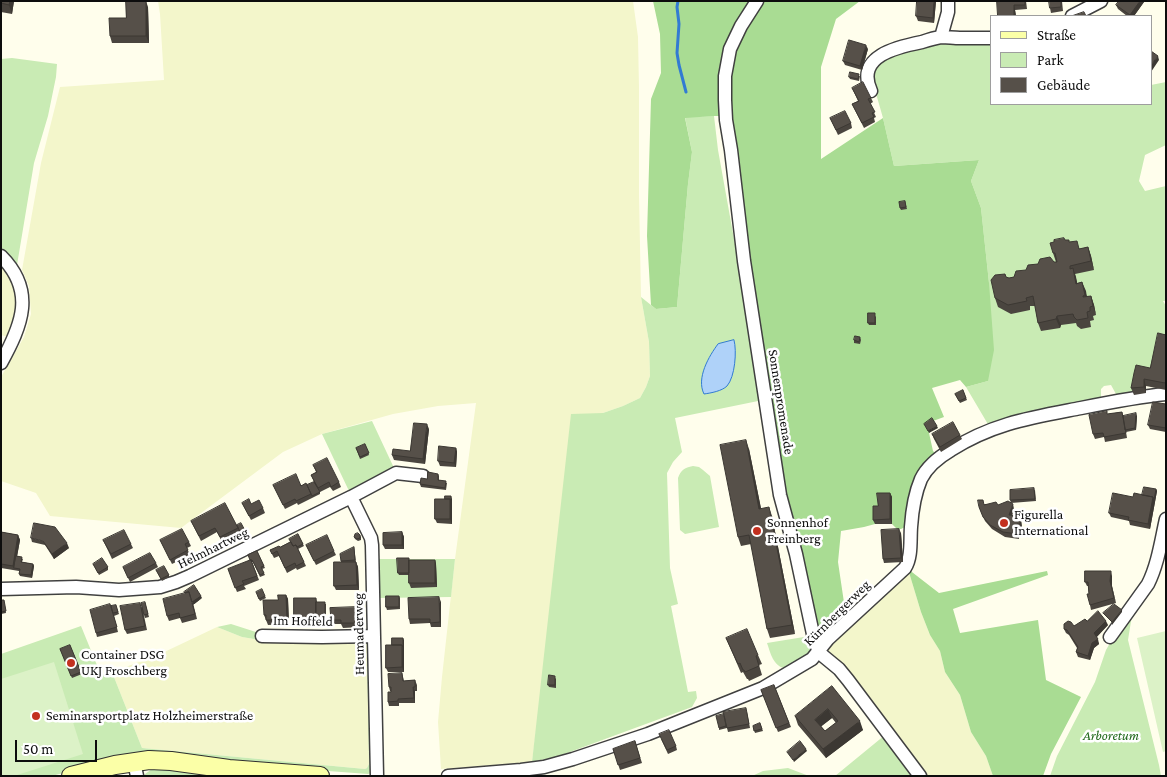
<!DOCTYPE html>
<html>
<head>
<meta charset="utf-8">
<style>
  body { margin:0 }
  #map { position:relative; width:1167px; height:777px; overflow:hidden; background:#fffeec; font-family:"Crimson Pro",serif }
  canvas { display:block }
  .frame { position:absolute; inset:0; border:2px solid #0d0d0d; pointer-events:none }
  .legend { position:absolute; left:990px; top:15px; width:162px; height:90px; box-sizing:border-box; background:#fff; border:1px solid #9e9e9e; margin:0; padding:6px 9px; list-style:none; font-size:15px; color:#0d0d0d }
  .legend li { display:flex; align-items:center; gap:10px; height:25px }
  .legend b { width:25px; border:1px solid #9e9e9e }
  .scale { position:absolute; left:15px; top:740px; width:82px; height:22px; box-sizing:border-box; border:2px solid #0d0d0d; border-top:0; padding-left:6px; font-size:15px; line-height:18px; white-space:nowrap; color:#0d0d0d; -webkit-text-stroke:4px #fff; paint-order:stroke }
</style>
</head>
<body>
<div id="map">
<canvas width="1167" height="777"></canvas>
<div class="frame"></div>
<ul class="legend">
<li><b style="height:6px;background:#fbffa7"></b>Straße</li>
<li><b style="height:14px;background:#c9ebb4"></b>Park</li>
<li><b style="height:14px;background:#565049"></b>Gebäude</li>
</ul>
<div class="scale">50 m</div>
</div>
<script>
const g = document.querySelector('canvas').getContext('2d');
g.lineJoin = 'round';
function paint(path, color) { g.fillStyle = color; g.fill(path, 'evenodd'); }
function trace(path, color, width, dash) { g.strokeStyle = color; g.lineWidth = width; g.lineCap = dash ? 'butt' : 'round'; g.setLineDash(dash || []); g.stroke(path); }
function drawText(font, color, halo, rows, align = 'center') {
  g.font = font + ' "Crimson Pro",serif'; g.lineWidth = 5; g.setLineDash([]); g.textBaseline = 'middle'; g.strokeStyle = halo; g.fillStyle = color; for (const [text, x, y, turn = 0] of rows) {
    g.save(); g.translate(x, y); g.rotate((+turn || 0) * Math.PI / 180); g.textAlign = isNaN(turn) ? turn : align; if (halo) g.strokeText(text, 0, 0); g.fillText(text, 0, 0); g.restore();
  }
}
const farmland = new Path2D(`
  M158 1H633L638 37 639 88V194L641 297 649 342 650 376 646 387 640 398 623 406 603 413 543 676 532 762 441 769 438 722 442 677 455 559 476 403 438 406 393 414 322 434 283 452 181 528 50 516 36 493 1 481V377L24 337 31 314 29 286 22 270 41 163 60 87 164 80 160 14Z
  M1 264 14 284 17 301 14 319 8 337 1 335Z
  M908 569 921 612 930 635 940 651 945 672 960 695 971 732 986 756 993 776H924L826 650V647Z
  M217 627 242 637 260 640 361 641 366 643 367 645 369 764 367 768 365 769 142 748 112 672 158 655Z`);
const green = new Path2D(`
  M942 43H991V104H1151V85L1166 82V145L1145 155 1139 181 1145 191 1166 186V301H1163L1166 306V342L1152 374 1134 395 1116 394 1111 385 1104 386 1101 389V399L989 426 966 387 988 381 989 283 981 208 971 181 979 160 894 166 883 118 871 76 885 56Z
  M12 58 57 64 56 77 48 116 34 163 17 265 1 249V59Z
  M714 116 718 150 763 400 675 418 682 452 673 462 667 473 670 568 678 604 671 606 688 692 696 691 697 698 692 707 559 756 532 762 571 414 603 413 623 406 640 398 646 387 650 376 649 342 641 297 656 309 677 307 688 184 692 152 685 117Z
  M372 421 394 468 349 491 322 434Z
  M693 466 699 467 703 470 710 476 719 527 685 534 680 530 678 478C681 470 684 468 693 466Z
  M377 559H455L451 597 378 598Z
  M1133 609 1128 640 1159 765 1161 776H1050L1057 756 1095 682 1106 650 1118 629Z
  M231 624 259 633 362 640 368 643 371 773 368 774 235 764 110 760 52 776H1V654L81 626 101 675 112 672 142 748 365 769 367 768 369 764 367 645 366 643 361 641 260 640 242 637 217 627Z
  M810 636 812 649 811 652C800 661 785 679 773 659 770 654 769 648 767 643Z
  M885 735 916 776H835Z
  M788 768 809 776H752L763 771Z
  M152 769H159L212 776H144L145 774Z`);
const forest = new Path2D(`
  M653 1H860L836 19 821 67V159L883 118 894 166 979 160 971 181 981 208 989 283 994 350 988 381 966 387 960 380 932 388 944 417 933 421 929 433 933 451 935 453H940L905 527 901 529H897L892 524H875L864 527 841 531 838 562 846 616 820 641 787 510 727 116H714L685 118 692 152 688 184 677 307 656 309 651 305 647 236 651 99 661 73 660 34Z
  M908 569 939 593 1047 571 1048 575 953 609 960 633 1038 620 1046 680 1081 697 1051 754 1043 776H993L986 756 971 732 960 695 945 672 940 651 930 635 921 612Z`);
const pitch = new Path2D(`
  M1166 631V751L1163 752 1137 638Z
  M54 662 83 754 14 776H1V679Z`);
const water = new Path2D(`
  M734 340C737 351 735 377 727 386 722 391 711 393 704 394 696 378 709 356 718 344Z`);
const stream = new Path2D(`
  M678 1 677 7 679 24 677 53 679 65 686 92`);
const street = new Path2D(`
  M757 1 741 26 730 49 725 76V100L726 120 731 150 744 261 780 495 796 554 813 634 818 650 822 655 839 669 848 680 920 776
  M1072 16 1101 1
  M941 37 948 12V1
  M871 91C855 56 897 47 922 42 928 40 934 38 941 37 947 37 954 38 960 38 970 38 980 38 991 38
  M1 256C36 291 22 325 1 363
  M351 497 371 538 372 545 377 776
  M1 589 76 587 119 590 160 587 176 582 190 576 351 497 396 473 423 476
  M262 636 322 637 374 636
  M1110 637 1148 584C1158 564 1161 541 1166 519
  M134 762 137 776
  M448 776 521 770 544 767 573 759 648 734 763 688 812 659 828 639 905 568C912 557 910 541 911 527 912 512 915 493 921 479 927 467 939 457 951 450 992 424 1029 418 1076 409 1106 403 1135 397 1166 394`);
const secondary = new Path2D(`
  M71 776 115 765 149 760 171 761 229 769 320 776`);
const wall = new Path2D(`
  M1 1H14L12 14 1 12Z
  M936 1 934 23 918 21 916 16Z
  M997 1H1026L1027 9 1015 10 1016 16H998Z
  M1062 1 1063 11 1051 13 1050 8Z
  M1144 2 1134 16H1127L1118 9 1116 5Z
  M148 7 149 43H112L110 36 126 18Z
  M868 49 862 70 845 65 843 61Z
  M860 76 859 81 850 79 849 77Z
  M852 88 871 98 873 102 870 104 876 117 874 118 875 122 864 128 852 104 858 101Z
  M830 118 851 123 852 128 838 135Z
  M905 201 907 209 901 210 900 208Z
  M1065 240 1080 249 1088 247 1091 256 1094 270 1075 274 1077 283 1082 282 1087 297 1091 296 1094 305 1096 315 1093 316 1094 320 1090 321 1091 327 1081 329 1077 326 1076 323 1061 325 1060 328 1041 331 1038 323 1035 306H1030V310L1011 314 998 307 995 298 1006 277 1009 278 1014 277 1038 264 1056 262 1053 253Z
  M876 316V325H869L868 323Z
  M1166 335V390L1146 386V393L1134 395 1131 388 1150 368Z
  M860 337 861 340 860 344 854 343V340Z
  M963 390 967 400 960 403 955 394Z
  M1166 404V432L1150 429 1148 425Z
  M1122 412 1123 416H1137L1136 430 1126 432 1127 438 1105 442 1104 437 1095 439 1093 434 1108 414Z
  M429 429 425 464 394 460 392 455 410 451Z
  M932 434 960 435 962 439 941 452 934 439Z
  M365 444 369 455 360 459 356 448Z
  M456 448 457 452 456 467 440 466 438 461Z
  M749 449 761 509 772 516 795 634 770 638 767 629 751 544 741 546 738 537Z
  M313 465 339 482 341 487 333 491 330 487 320 492V494L298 505 297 503 285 509 273 485H307L314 482 311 475 316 472Z
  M438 474 439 476V480L447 483 446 490 421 487 420 484 427 479Z
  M1156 489 1157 491 1150 529 1130 525 1129 521 1111 517 1109 513 1133 497 1142 495Z
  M1035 490 1036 501 1011 503 1010 500Z
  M890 493 892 497V524H875L873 520 878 506Z
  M452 499V524L437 523 435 519Z
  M242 503 251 504 263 508 265 513 251 520Z
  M985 504 998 505 1014 509 1012 516 1021 520 1022 528 1019 529V539L1005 537 992 529 985 521 979 507Z
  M191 521 237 525 248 536 249 538 244 541 240 532 222 542 217 532 201 541Z
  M1 532 18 535 20 540 17 556 23 559 22 562 33 564 34 566 32 578 20 576 19 574V571L1 568Z
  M402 532 404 537V549H385L383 545Z
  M901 533 903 562 884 563 883 559Z
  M298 534 304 546 298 549 306 566 297 570 296 568 287 573 279 556 274 558 270 550 280 547 290 542Z
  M360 535 361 537V540L358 541 355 539 354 537Z
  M31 538 69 548 54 559 45 545 32 542Z
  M103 540 131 544 133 548 112 559Z
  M160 540 189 542 191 546 187 548 190 555 172 564Z
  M306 545 334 551 336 555 316 565Z
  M354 547 356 562 358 567 359 590H336L334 586 341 562V561Z
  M257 551 265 568 262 569 265 575 260 577 253 562H252L259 580 244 586 246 589 237 592 228 569 250 560Z
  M410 560H435L436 564 437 587 411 588 409 583V575H399L398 573Z
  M156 563 158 567 130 582 123 567Z
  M93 564 108 567V570L99 575Z
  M156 570 169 575V577L162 581Z
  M1112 576V586L1116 603 1091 610 1090 605 1088 586H1087L1085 582Z
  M257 595 265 596 266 598 260 601Z
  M286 595 288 599 289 624 268 625 264 615 278 600Z
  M399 596 400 598V609L387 610 386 607Z
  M202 598 193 605V603L197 619 182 623 180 618 169 621 167 616Z
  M1 600H4L6 613 1 614Z
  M145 602 149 617 145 618 143 611 147 630 127 634 125 630Z
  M317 602 326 604V620H317V627H296L294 623Z
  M441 602V627H431L430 623 410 624 409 619Z
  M116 605 119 614 114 616 118 632 97 637 96 633 111 606Z
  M357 607 361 619V627L343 628 341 624H332L331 620Z
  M1087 621 1108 625 1096 637 1099 644 1094 648 1090 660 1078 657 1076 652 1077 648 1069 635 1066 633 1064 629 1074 626Z
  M726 638 758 655 762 664 759 665 762 675 749 681 748 679H747L743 672 741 673Z
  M404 640V672H388L386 668 392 645Z
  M70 645 82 674 72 678 60 649Z
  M402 673 404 681 415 680 417 685V691H415V703H399V706H389L388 702 391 691H390L389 687Z
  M556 678V688L549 687 548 685Z
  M774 685 791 727 778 732 761 690Z
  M832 686 863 730 826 758 798 725 795 716ZM832 718 836 723 825 731 821 726Z
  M747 712 750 728 728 732 727 728 719 730V728Z
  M760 723 763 731 755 733 753 726Z
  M661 739 676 746 677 750 668 754Z
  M635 741 642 763 620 770 613 749Z`);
const shadedWall = new Path2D(`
  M10 1H14L12 14 9 5Z
  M146 1 148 7 149 43 146 36Z
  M934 1H936L934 23 933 18Z
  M1140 1H1144V2L1134 16H1131L1130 15Z
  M1014 5 1015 10 1016 16H1014Z
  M866 45 868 49 862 70 860 66Z
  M1158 56 1159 60 1151 72V65Z
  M1088 247 1091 256 1094 270 1091 261Z
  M1073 268 1076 277 1079 292 1076 284Z
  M1082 282 1086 291 1088 304 1085 295Z
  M1091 296 1094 305 1096 315 1093 306Z
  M1057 316 1061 325 1060 328 1056 319Z
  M1144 379 1146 386V393L1144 387Z
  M1136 413 1137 416 1136 430 1135 428Z
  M427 424 429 429 425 464 423 459Z
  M937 426 938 428 929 433 928 431Z
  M746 440 749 449 763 518 759 509Z
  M456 448 457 452 456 467 454 463Z
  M1156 489 1157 491 1155 502 1154 500Z
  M890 493 892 497V524L890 519Z
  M451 496 452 499V524L450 519V499Z
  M1153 497 1155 502 1150 529 1148 524Z
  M1013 504 1014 509 1010 520 1009 515Z
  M769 507 772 516 795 634 792 625Z
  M1020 516 1021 520 1022 528 1020 524Z
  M1017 524 1019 529V539L1018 534Z
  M899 529 901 533 903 562 901 558Z
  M402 532 404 537V549L402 545Z
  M18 535 20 540 15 568H14L13 566Z
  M67 543 69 548 54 559 52 554Z
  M435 560 436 564 437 587 435 583Z
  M356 562 358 567 359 590 357 585Z
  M33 564 34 566 32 578 31 575Z
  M1111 571 1112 576V586L1116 603 1110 581Z
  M189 592 201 596 202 598 193 605 192 603 197 619Z
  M286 595 288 599 289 624 287 620Z
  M439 597 441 602V627L440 622Z
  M316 598 317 602 316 618 317 620V627L316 623Z
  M1122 610V612L1112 625V622Z
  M359 614 361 619V627L359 623Z
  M1106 621 1108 625 1096 638 1094 633Z
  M403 638 404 640V672L402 667Z
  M1098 639 1099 644 1094 648 1090 660 1088 656 1092 643Z
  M413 687 415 691V703L414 698Z
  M828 709 832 718 818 729 815 720Z
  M860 721 863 730 826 758 823 749Z
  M806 749 807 751 794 762 793 760Z`);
const building = new Path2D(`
  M1 1H10L9 5 1 3Z
  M126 1H146V36H110L109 18H126Z
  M917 1H934L933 18 916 16Z
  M997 1H1025V5H1014V16H998Z
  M1049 1H1061V7L1050 8Z
  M1119 1H1140L1130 15 1116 5Z
  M1084 12 1086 16H1072Z
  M849 40 866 45 860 66 843 61Z
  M1151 51 1158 56 1151 65Z
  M850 72 859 74 858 79 849 77Z
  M863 82 871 98 868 99 875 112 872 113 874 117 862 123 852 104 859 101 852 88Z
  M845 111 851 123 836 130 830 118Z
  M905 201 906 207 900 208 899 202Z
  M1064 238 1065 240H1069V242L1077 241 1079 249 1088 247 1091 261 1070 266V269L1073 268 1076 284 1082 282 1085 295 1083 296V297L1091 296 1093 306 1090 307V311L1087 312 1088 318 1077 320 1074 317 1073 314 1057 316 1056 319 1038 323 1033 296 1026 298 1027 301 1008 305 995 298 991 280 995 275 1005 274 1006 277 1009 278 1014 277 1016 271 1026 270 1028 265 1038 264 1040 259 1050 257 1054 262H1057L1055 253H1053L1050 243 1054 242V240Z
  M868 313H875V323H868Z
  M1158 333 1166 335V380L1165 383 1144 379V387L1131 388 1134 373 1136 365 1150 368Z
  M855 336 860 337 859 342 854 340Z
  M963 390 966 398 959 401 955 394Z
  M1153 402 1166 404V428L1148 425Z
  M1107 411V414L1122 412 1126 433 1104 437 1103 433 1093 434 1089 415Z
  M1136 413 1135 428 1125 430 1123 416Z
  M932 418 937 426 928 431 924 424Z
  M953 422 960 435 940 447 932 434Z
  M414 423 427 424 423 459 392 455 393 449 410 451Z
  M746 440 759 509 769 507 792 625 767 629 749 535 738 537 720 445Z
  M365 444 369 453 360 457 356 448Z
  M439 446 456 448 454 463 438 461Z
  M327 458 339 482 331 487 329 482 318 488 311 475 317 472 313 465Z
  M428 472 438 474V480L446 481 445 488 420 484 421 478 427 479Z
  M296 474 301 486 306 483 311 494 296 501 295 499 283 505 273 485Z
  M314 482 320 492 312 496 307 485Z
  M1144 487 1156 489 1154 500 1153 497 1142 495Z
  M1034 488 1035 499 1010 500V490Z
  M877 493H890V519L873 520V506H878Z
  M1113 493 1133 497 1134 493 1153 497 1148 524 1128 520 1129 517 1109 513Z
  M445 496H451V501L450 499H445Z
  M249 499 251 504 259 500 263 508 249 516 242 503Z
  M435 499H450V519H435Z
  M978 500H983L984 505 996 502 998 505 1008 501 1013 504 1009 515 1020 516V524H1017L1018 534 1003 532 990 525 983 517 979 507Z
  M225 503 238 528 220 537 215 528 199 536 191 521Z
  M34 523 55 527 67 543 52 554 43 541 31 538Z
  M241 523 248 536 243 539 237 525Z
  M182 529 189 542 185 544 188 550 170 560 160 540Z
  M899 529 901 558 883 559 881 530Z
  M124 530 131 544 111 554 103 540Z
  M1 532 18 535 13 566 1 564Z
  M402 532V545H383V533Z
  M358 533 360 535V538L357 539 354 537 355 534Z
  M298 534 303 544 297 547 296 545 293 546 289 539Z
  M327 535 334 551 314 561 306 545Z
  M291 542 293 546 296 545 304 562 296 566 295 563 285 568 277 551 272 554 270 550 279 546 280 547Z
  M354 547 355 560 341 561 340 554Z
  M257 551 264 566 261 567 264 573 260 575 252 560H250L248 555Z
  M150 553 156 563 128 578 123 567Z
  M16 556 22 557 21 562 33 564 31 575 19 574 20 569 14 568Z
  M102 558 108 567 98 573 93 564Z
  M397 558H409V573H398Z
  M251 560 257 576 242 581 244 584 235 588 228 569Z
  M409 560H435V583H409Z
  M334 562H356L357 585 334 586Z
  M164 566 169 575 161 579 156 570Z
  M1085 571H1111L1110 581 1114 598 1090 605 1087 594H1089L1088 582H1085Z
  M194 585 201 596 192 602 189 592 185 593 184 592Z
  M262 589 265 596 259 599 256 592Z
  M189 592 195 614 180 618 179 613 167 616 163 599Z
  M278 595H286L287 620H266V615H264L263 600H278Z
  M386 596H399V607H386Z
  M439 597 440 622 430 623V619H409L408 598Z
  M294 598H316V623H294Z
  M1 600H4L6 611 1 612Z
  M145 602 148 614 144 615 141 603Z
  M316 602H325V618H316Z
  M140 603 145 626 125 630 120 606Z
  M110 604 117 627 96 633 90 610Z
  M1114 604 1122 610 1112 622 1103 613Z
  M116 605 118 612 113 613 111 606Z
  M357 607V614H359V623H341V620H331L330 608Z
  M1098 611 1106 621 1094 633 1098 639 1092 643 1088 656 1076 652 1078 647 1067 630 1064 629V624L1068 621 1071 622 1074 626 1085 619 1087 621Z
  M747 629 758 655 756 656 759 666 745 672 744 670H743L740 663 738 664 726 638Z
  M392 638H403V647L402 645H392Z
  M70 645 81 672 71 676 60 649Z
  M386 645H402V667L386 668Z
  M402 673 403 681 415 680V687H413L414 698 398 699V701L388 702V692H391V687H389L388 674Z
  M549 675 555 676V685H548Z
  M774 685 789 723 776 728 761 690Z
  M832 686 860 721 823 749 795 716ZM828 709 838 721 825 731 815 720Z
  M746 708 749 724 727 728 723 712Z
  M724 714 726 726 719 728 716 716Z
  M760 723 762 729 754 731 753 726Z
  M669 730 676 746 667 750 659 734Z
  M635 741 640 758 618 765 613 749Z
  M800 741 806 749 793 760 787 752Z`);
const markers = [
  [1004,523,5,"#c3301f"],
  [757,531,5,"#c3301f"],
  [71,663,5,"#c3301f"],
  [36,716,5,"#c3301f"]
];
const streetNames = [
  ["Sonnenpromenade",781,402,81],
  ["Helmhartweg",213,548,-26],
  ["Kürnbergerweg",837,613,-45],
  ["Im Hoffeld",303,621,1],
  ["Heumaderweg",359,634,-91]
];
const poiNames = [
  ["Figurella",1014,515],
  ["International",1014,531],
  ["Sonnenhof",767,523],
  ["Freinberg",767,539],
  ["Container DSG",81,655],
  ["UKJ Froschberg",81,671],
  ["Seminarsportplatz Holzheimerstraße",46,716]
];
const parkNames = [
  ["Arboretum",1111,736]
];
paint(farmland, '#f3f6cb');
paint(green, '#c9ebb4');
paint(forest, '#a9dc93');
paint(pitch, '#dcf2c7');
paint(water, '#afd2f9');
trace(water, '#327bd3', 1);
trace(stream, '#327bd3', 3);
trace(street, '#404040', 15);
trace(secondary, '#2f2f2f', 20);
trace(street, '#fff', 12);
trace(secondary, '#fbffa7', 18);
paint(wall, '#4a453f');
paint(shadedWall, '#3c3833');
paint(building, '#565049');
trace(building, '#3c3833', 1);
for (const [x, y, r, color] of markers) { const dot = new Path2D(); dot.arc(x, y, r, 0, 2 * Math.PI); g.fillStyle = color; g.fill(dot); trace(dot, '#fff', 2); }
drawText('14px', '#0d0d0d', '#fff', streetNames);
drawText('14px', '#0d0d0d', '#fff', poiNames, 'left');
drawText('italic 14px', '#1f671a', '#fff', parkNames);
</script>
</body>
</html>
